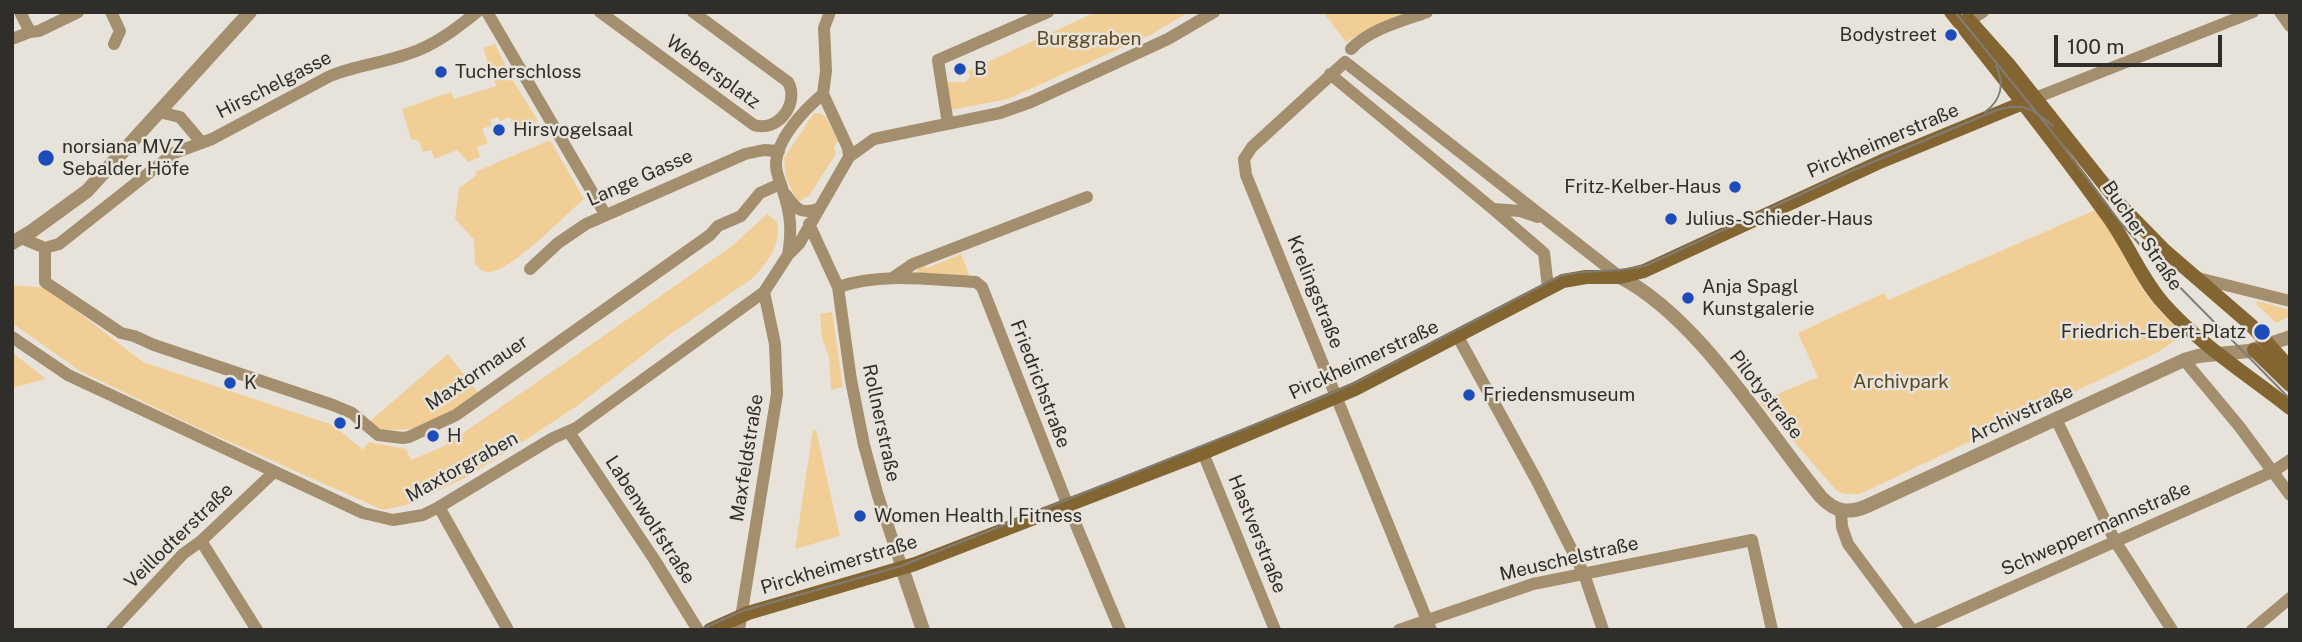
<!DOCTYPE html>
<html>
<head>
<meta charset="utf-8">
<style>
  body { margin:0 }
  #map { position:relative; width:2302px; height:642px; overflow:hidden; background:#e8e3da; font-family:"Public Sans",sans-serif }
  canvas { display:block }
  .frame { position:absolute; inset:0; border:14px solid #302e2a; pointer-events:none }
  .scale { position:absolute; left:2054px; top:35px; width:168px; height:32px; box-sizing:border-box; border:4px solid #302e2a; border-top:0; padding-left:9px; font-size:21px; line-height:24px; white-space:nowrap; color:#302e2a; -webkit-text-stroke:5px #e8e3da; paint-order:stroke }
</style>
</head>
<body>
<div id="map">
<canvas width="2302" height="642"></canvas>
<div class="frame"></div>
<div class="scale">100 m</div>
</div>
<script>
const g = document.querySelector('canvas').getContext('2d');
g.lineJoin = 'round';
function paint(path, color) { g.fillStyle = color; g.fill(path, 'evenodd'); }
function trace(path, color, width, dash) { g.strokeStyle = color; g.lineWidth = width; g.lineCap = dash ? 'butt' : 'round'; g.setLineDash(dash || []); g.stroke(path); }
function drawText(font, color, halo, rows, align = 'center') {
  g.font = font + ' "Public Sans",sans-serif'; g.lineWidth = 5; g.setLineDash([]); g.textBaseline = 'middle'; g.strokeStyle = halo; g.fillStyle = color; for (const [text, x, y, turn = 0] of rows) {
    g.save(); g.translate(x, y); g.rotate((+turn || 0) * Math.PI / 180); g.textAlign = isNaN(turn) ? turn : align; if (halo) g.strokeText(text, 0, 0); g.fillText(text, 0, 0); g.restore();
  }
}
const green = new Path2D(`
  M1096 12H1189L1152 34 1008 99 951 110 945 82H966L970 76 968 71Z
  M1323 12H1413L1367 30 1346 42Z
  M495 44 512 79 538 121 515 133 510 117 500 121 498 117 490 120 492 125 482 129 488 143 477 147 480 157 468 162 457 150 435 159 431 150 423 152 419 141 411 139 402 109 451 92 454 99 496 86 483 48Z
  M814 113H820L826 117 838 141 834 147 836 154 809 196 797 202 786 177 784 158Z
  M550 140 584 199C565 215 510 273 488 272 482 272 479 268 475 264L474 240 455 219 459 188 477 175 475 172Z
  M2095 210 2125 252 2142 289 2156 307 2183 335 2158 352 1860 494H1844L1837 491 1759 402 1818 377 1798 333 1884 293 1888 300Z
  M767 214 777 222C782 244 767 263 753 278L669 335 577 406 527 439 467 477 406 505 383 510 192 425 80 371 12 323V285L47 288 143 362 333 425 363 450 369 442 406 449 411 460 444 446 572 358 732 246Z
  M961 254 969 274 968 276 918 273 917 269 924 265 927 268Z
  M2257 301 2290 310V316L2276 323 2256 304Z
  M832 312 843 387 831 390 829 357 822 338 820 314Z
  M12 352 46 379 12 388Z
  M448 354 479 394 422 428 380 431 370 421Z
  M813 430H816L840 536 795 549Z`);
const minor = new Path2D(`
  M20 12 30 32 39 31 78 12
  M111 12 120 31 114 44
  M487 12 605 214
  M600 12 754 125C778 133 800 103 788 82L693 12
  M2280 12 2290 26
  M1962 25 1983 12
  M12 39 30 32
  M1351 49C1370 29 1402 21 1427 12
  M1330 74 1493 209 1544 253 1548 287
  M823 94 826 71 824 28 830 12
  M823 94 848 148 849 157
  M2035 98 2253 12
  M159 112 180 117 202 143
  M948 124 938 60 1048 12
  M786 195C795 208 801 215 817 209
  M1494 209 1520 211 1538 217
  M809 224 838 287 851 380 864 445 878 496 902 568
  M21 238 45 248 59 244 174 153 212 139 330 76C359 64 392 62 421 49 442 40 459 26 477 12
  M45 248V282L121 333 134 336 154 345 333 405 352 413 378 435 403 438 409 437 456 415 710 235 718 226 741 216 760 193 780 184
  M788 255C792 231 791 215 783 191 781 182 776 175 776 165 776 139 804 110 823 94
  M530 269 558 243 586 224 745 154 764 150 779 151
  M894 277 913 264 1087 197
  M2198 278 2290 301
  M838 287C883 272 930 280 976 282L982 287 1066 501 1120 630
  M12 337 68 375 363 513 393 520 423 515 439 507 553 438 576 428 764 292 788 255 799 244 849 157 874 139 1000 113 1031 102 1168 39 1214 12
  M1458 337 1537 481 1584 574 1603 630
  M2184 360 2239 426 2290 495
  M2056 419 2115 541 2172 630
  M569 432 654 559 698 630
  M1203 453 1275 630
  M439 507 508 630
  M1841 511 1842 527 1848 544 1912 630
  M201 541 257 630
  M112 630 183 554 201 541 274 472
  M739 630 777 394 775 344 764 292
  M1399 630 1533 584 1752 540 1772 630
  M1431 630 1246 175 1244 159 1252 147 1345 62 1620 277
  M1916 630 2274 471 2290 460
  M2252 630 2290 598`);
const tertiary = new Path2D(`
  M12 243 32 231 87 191 250 12
  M1620 277C1699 318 1764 428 1821 497 1835 512 1849 514 1867 506L2184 360 2198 356 2249 351 2290 337
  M902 568 923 630`);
const secondary = new Path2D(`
  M1951 12C2005 80 2059 148 2109 218 2129 246 2141 278 2163 303 2200 345 2247 374 2290 408
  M1968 19 2010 66 2122 207 2163 249 2251 325 2290 368
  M2254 350 2290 385
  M710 630 748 613 915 564 1203 453 1355 389 1563 281 1586 277H1620L1644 271 1882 161 2035 98`);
const tram = new Path2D(`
  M1955 12 2050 129 2120 222 2155 262 2290 399
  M1985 112C2001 100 2005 84 1996 66
  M700 630 742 611 901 566 1309 403 1357 382 1560 276C1589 268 1618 274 1647 265L1849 172 1997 110C2024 102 2033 109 2053 126`);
const markers = [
  [1951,35,7,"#1c4cb9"],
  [960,69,7,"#1c4cb9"],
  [441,72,7,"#1c4cb9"],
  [499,130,7,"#1c4cb9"],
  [46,158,9,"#1c4cb9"],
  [1735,187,7,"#1c4cb9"],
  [1671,219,7,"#1c4cb9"],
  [1688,298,7,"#1c4cb9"],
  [2262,332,9,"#1c4cb9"],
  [230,383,7,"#1c4cb9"],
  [1469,395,7,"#1c4cb9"],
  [340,423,7,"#1c4cb9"],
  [433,436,7,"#1c4cb9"],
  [860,516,7,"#1c4cb9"]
];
const poiNames = [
  ["Bodystreet",1937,35,"right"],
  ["B",974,69],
  ["Tucherschloss",455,72],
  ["Hirsvogelsaal",513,130],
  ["norsiana MVZ",62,147],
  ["Sebalder Höfe",62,169],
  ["Fritz-Kelber-Haus",1721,187,"right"],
  ["Julius-Schieder-Haus",1685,219],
  ["Anja Spagl",1702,287],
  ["Kunstgalerie",1702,309],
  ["Friedrich-Ebert-Platz",2246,332,"right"],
  ["K",244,383],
  ["Friedensmuseum",1483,395],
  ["J",354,423],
  ["H",447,436],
  ["Women Health | Fitness",874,516]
];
const parkNames = [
  ["Burggraben",1089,39],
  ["Archivpark",1901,382]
];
const streetNames = [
  ["Webersplatz",713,72,36],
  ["Hirschelgasse",274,85,-27],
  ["Pirckheimerstraße",1883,141,-23],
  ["Lange Gasse",640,178,-24],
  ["Bucher Straße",2142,236,56],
  ["Krelingstraße",1315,292,68],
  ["Pirckheimerstraße",1364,360,-25],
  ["Maxtormauer",477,373,-34],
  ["Friedrichstraße",1040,384,69],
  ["Pilotystraße",1766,395,52],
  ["Archivstraße",2021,414,-25],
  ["Rollnerstraße",881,423,78],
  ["Maxfeldstraße",747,458,-81],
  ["Maxtorgraben",462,467,-29],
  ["Labenwolfstraße",650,520,57],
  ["Schweppermannstraße",2096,529,-24],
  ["Hastverstraße",1257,534,68],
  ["Veillodterstraße",179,536,-44],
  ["Meuschelstraße",1569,559,-13],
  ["Pirckheimerstraße",839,565,-17]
];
paint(green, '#f2ce97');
trace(minor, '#a38e6d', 12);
trace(tertiary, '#a38e6d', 14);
trace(secondary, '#836531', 14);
trace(tram, '#807d77', 2);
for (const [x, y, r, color] of markers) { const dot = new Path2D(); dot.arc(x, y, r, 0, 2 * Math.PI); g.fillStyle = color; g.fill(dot); trace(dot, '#e8e3da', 2.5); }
drawText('19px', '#302e2a', '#e8e3da', poiNames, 'left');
drawText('19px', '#5c4723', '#e8e3da', parkNames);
drawText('19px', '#302e2a', '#e8e3da', streetNames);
</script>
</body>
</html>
